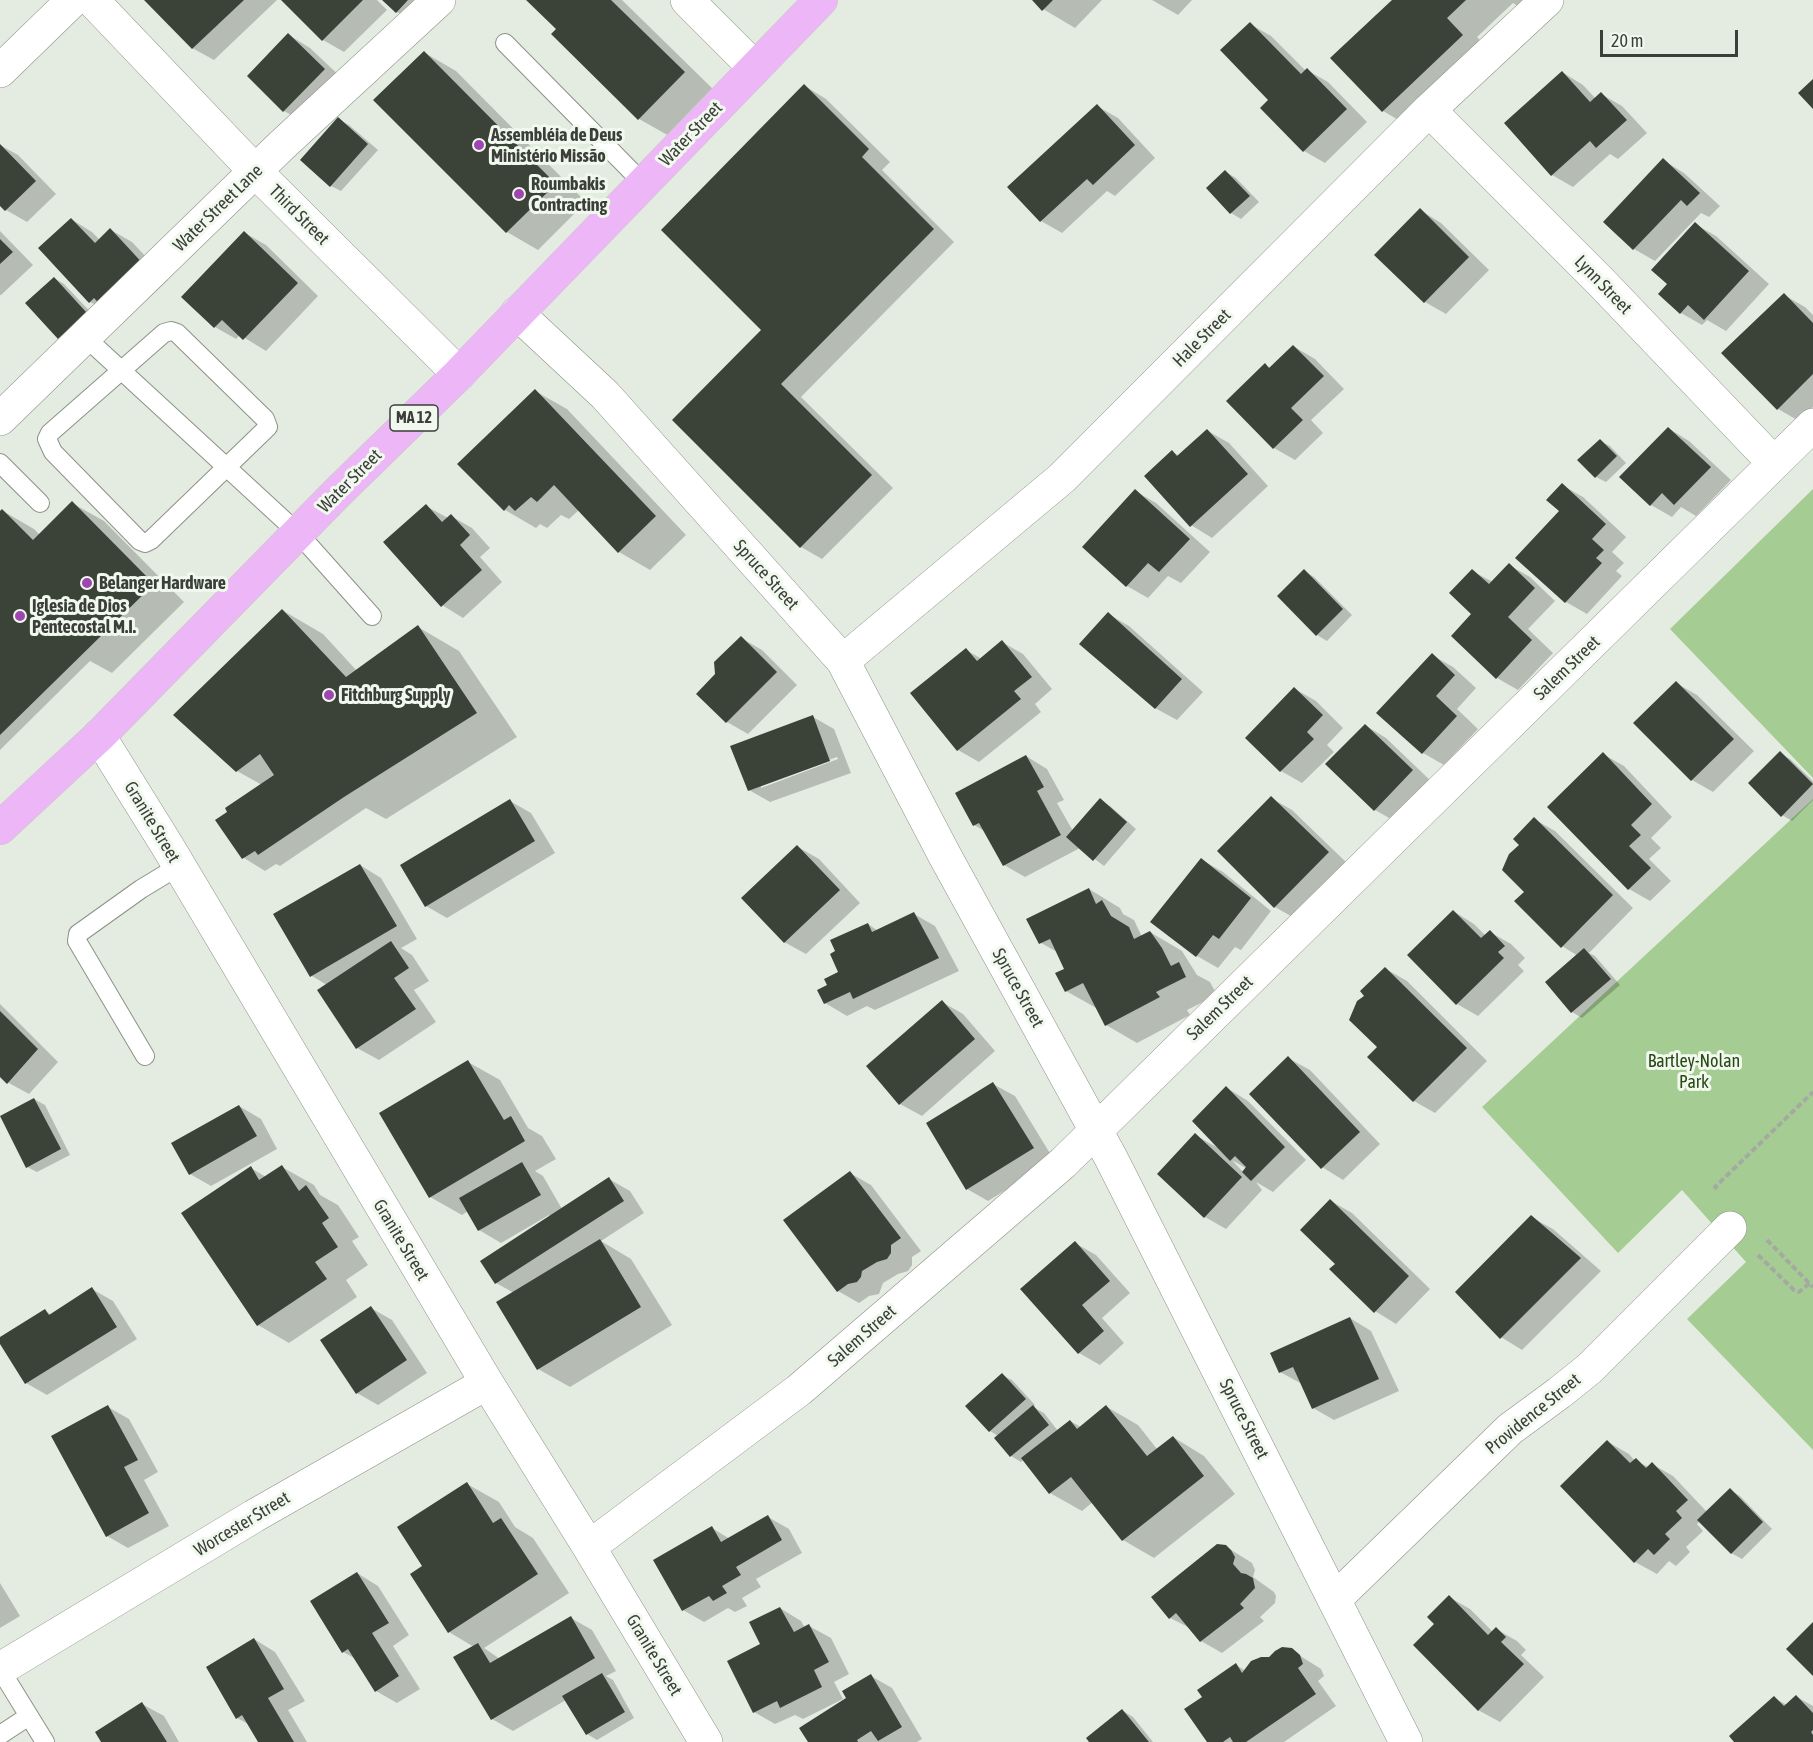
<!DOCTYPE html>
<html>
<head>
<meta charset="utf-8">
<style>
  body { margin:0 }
  #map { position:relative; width:1813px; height:1742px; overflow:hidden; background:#e4ece1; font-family:"Asap Condensed",sans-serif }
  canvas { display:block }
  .scale { position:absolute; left:1600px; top:30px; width:138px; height:27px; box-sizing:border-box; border:3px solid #3b3e39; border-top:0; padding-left:8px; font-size:18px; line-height:21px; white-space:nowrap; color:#3b3e39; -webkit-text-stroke:4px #f1f9ee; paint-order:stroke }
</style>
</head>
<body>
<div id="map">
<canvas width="1813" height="1742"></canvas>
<div class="scale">20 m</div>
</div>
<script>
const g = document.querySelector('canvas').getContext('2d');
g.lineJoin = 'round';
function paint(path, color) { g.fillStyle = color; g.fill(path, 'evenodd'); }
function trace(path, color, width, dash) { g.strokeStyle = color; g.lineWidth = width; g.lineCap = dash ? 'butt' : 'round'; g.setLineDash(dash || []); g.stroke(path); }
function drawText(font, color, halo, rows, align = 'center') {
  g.font = font + ' "Asap Condensed",sans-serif'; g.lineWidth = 6; g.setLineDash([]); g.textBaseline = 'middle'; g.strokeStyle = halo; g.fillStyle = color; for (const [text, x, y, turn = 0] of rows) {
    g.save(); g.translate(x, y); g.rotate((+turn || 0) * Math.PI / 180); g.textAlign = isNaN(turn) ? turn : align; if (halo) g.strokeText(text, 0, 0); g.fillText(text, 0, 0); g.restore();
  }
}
const green = new Path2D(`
  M1813 489V778L1670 629Z
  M1813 799V1450L1687 1319 1746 1262 1682 1190 1618 1253 1482 1107Z`);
const shadow = new Path2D(`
  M147 0H277L214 60 192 48Z
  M283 0H377L387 10 344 52 323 40Z
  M384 0H440L418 24 397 12Z
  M528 0H622L715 91 671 137 639 119 558 29Z
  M1034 0H1102L1075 28 1043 9Z
  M1152 0H1192L1178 15Z
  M1394 0H1545L1531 14 1513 3 1477 37 1493 54 1414 129 1383 111Z
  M1250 24 1271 36 1306 71 1307 70 1328 82 1367 122 1325 163 1304 151 1262 108 1270 100Z
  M289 35 310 48 345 81 305 123 284 111Z
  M425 53 456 71 586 202 538 250 507 232Z
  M1562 72 1583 85 1596 99 1601 94 1622 106 1647 133 1618 159 1610 154 1573 187 1552 175Z
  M805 86 826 99 890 162 882 170 954 242 801 397 893 488 822 559 801 547 763 330Z
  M1097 106 1118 118 1155 158 1115 196 1107 191 1062 233 1041 221Z
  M338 119 349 125 378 150 341 191 331 186Z
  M0 145 18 155 56 194 27 222 6 210 0 203Z
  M1663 160 1684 173 1720 206 1709 217 1701 213 1655 261 1634 249 1605 222Z
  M1226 172 1236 178 1259 202 1241 219 1231 213Z
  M1420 210 1441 223 1489 270 1446 314 1425 302Z
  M71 219 92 232 100 240 111 230 132 242 168 280 126 320 90 302Z
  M1695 224 1716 236 1769 284 1726 331 1707 320 1702 325 1681 313 1669 284Z
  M0 231 33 265 1 295H0Z
  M245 233 266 245 318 296 266 351 240 335 236 339 215 327Z
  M54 278 64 284 97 319 69 344 59 338 27 303Z
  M1784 295 1805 307 1813 315V407L1799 421 1778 409Z
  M1293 346 1315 359 1344 389 1311 420 1323 433 1295 460 1274 448 1228 401 1265 365 1271 368Z
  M535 391 567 409 686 535 650 570 619 552 579 510 569 519 561 515 547 528 540 524 536 528 505 510Z
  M1668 428 1689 441 1731 480 1696 516 1681 507 1672 517 1651 505Z
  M1208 431 1229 443 1268 486 1212 538 1191 525 1172 452 1180 456Z
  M1600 441 1610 446 1626 463 1606 482 1596 477Z
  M1562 485 1583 497 1626 537 1612 552 1624 563 1616 571 1622 576 1587 614 1566 602 1561 511Z
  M1135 491 1156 503 1210 552 1181 583 1168 576 1148 598 1127 586 1084 547Z
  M72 503 104 521 184 602 112 673 90 661 0 750V514L3 511 34 529 40 535Z
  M426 506 448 518 451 516 472 528 490 548 480 557 502 582 463 618 442 605Z
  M1509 565 1530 577 1555 601 1528 629 1553 653 1518 690 1497 678 1473 614 1472 571 1493 582Z
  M1304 571 1314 577 1352 615 1327 641 1317 635 1279 596Z
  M282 610 323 634 357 671 418 627 459 651 517 737 386 819 366 808 280 866 276 864 265 871 244 858 217 820 262 785 237 771Z
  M1108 614 1129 626 1203 692 1177 720 1155 708Z
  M741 638 762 650 797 685 748 734 727 722 717 675Z
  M1002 642 1023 654 1052 689 1035 704 1041 712 979 762 958 750 966 650 982 659Z
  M1432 655 1453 667 1476 688 1457 709 1478 729 1444 765 1423 753Z
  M1676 683 1697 695 1754 751 1713 792 1692 780Z
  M1295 689 1316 701 1343 728 1327 745 1334 752 1302 783 1281 771 1247 738Z
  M813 717 834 729 851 773 770 802 749 790ZM837 757 838 759 761 788V784Z
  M1365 725 1386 738 1433 783 1396 822 1375 810Z
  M1780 753 1790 759 1813 781V800L1792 821 1782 815Z
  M1603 754 1624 766 1672 817 1651 838 1661 848 1649 859 1671 881 1650 901 1629 889Z
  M1026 756 1047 769 1064 800 1057 803 1073 831 1100 800 1110 806 1136 829 1104 866 1080 848 1025 877 1004 865 986 832 974 825Z
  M1271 798 1292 810 1349 865 1296 919 1275 907Z
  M510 801 531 813 555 853 447 918 426 906Z
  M1534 819 1555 831 1633 908 1589 953 1595 956 1620 985 1582 1018 1572 1012 1578 956 1562 946 1526 892 1522 845Z
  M798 847 819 859 860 903 806 954 784 942Z
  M1202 860 1223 872 1271 911 1241 950 1235 947 1218 968 1197 956Z
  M360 865 381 878 417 939 401 948 412 955 429 981 414 990 436 1022 379 1060 357 1048 327 985 312 976Z
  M1089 889 1120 908 1123 914 1134 920 1142 937 1150 932 1182 951 1197 975 1210 982 1217 995 1187 1010 1190 1015 1137 1043 1106 1025 1098 1009 1066 991V969L1059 953 1041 943Z
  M1453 911 1474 924 1486 936 1490 932 1511 944 1525 958 1518 965 1524 971 1478 1016 1457 1004Z
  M914 914 935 926 959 971 875 1010 867 1006 847 1016 825 1003 819 990 829 986 840 973 837 952 868 924 878 931Z
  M1386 969 1407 981 1487 1061 1435 1113 1414 1101 1369 1057 1379 1047 1366 996Z
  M942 1002 963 1014 995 1051 922 1116 900 1104Z
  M0 1004 58 1062 29 1094 7 1082 0 1075Z
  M1288 1058 1310 1070 1380 1144 1343 1180 1322 1167Z
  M468 1062 500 1080 528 1128 542 1136 556 1159 535 1171 543 1176 562 1209 609 1179 630 1191 644 1213 601 1241 631 1259 672 1325 570 1387 538 1369 514 1293 496 1283 482 1261 550 1217 549 1215 501 1243 479 1230 468 1211 462 1215 430 1197Z
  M993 1084 1015 1096 1054 1160 988 1201 967 1189Z
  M1227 1088 1248 1101 1306 1160 1273 1192 1256 1182 1262 1190 1226 1229 1205 1217 1159 1174 1195 1135 1220 1149ZM1232 1160 1247 1169 1243 1172Z
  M34 1099 45 1105 70 1155 37 1172 27 1167Z
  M239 1106 261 1119 277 1149 211 1186 190 1174Z
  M282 1167 314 1185 320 1195 338 1205 359 1237 352 1241 368 1265 346 1280 357 1297 289 1343 258 1325 251 1168 266 1177Z
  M850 1173 871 1185 921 1251 912 1257V1265L908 1271 898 1274 883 1283 879 1294 869 1296 859 1303 838 1291Z
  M1331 1201 1352 1213 1430 1289 1396 1324 1375 1311 1337 1264Z
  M1531 1217 1553 1229 1601 1271 1522 1350 1501 1337Z
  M1075 1243 1096 1255 1130 1293 1102 1318 1124 1343 1100 1365 1079 1353Z
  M92 1289 113 1301 137 1339 47 1395 26 1383 0 1339 45 1311 52 1315Z
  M371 1308 392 1320 427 1373 378 1405 357 1393Z
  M1350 1318 1371 1331 1399 1391 1334 1420 1313 1408 1302 1384 1280 1372Z
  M1002 1375 1012 1380 1035 1405 1033 1407 1044 1413 1058 1431 1070 1421 1081 1427 1107 1407 1138 1425 1157 1449 1173 1437 1204 1456 1235 1494 1154 1558 1123 1540 1093 1502 1082 1511 1050 1493 1024 1459 1021 1462 1011 1456 998 1436 990 1431Z
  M108 1407 129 1419 158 1472 144 1480 169 1526 128 1548 107 1536Z
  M1608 1442 1629 1454 1635 1461 1649 1467 1652 1464 1673 1476 1707 1512 1730 1490 1740 1496 1772 1529 1742 1559 1731 1553 1700 1521 1697 1524 1703 1531 1686 1547 1690 1552 1676 1566 1669 1561 1657 1574 1635 1562 1563 1486Z
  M467 1484 499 1502 515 1527 533 1538 569 1593 484 1648 500 1659 571 1618 592 1630 616 1671 606 1676 613 1680 634 1718 597 1740 587 1734 566 1700 513 1731 492 1719 474 1647 449 1632 424 1566Z
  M768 1517 789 1529 802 1553 756 1579 761 1587 742 1598 747 1606 735 1612 728 1608 704 1622 683 1610 712 1528 730 1539Z
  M1225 1546 1252 1563 1255 1570 1253 1577 1274 1592 1276 1596 1275 1603 1260 1617 1264 1621 1222 1653 1201 1641 1192 1629 1170 1618Z
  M357 1573 378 1586 409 1635 393 1646 420 1689 397 1703 376 1691 356 1659 343 1652Z
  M0 1583 20 1616 0 1628Z
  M1449 1597 1470 1609 1493 1632 1496 1629 1517 1641 1526 1650 1521 1655 1544 1677 1500 1722 1478 1710 1436 1624Z
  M780 1608 801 1621 805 1628 809 1626 831 1638 849 1674 834 1682 843 1699 803 1719 795 1715 775 1724 754 1712Z
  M254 1639 275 1652 305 1701 288 1710 307 1742H260L250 1725 237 1718Z
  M1291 1650 1321 1669 1324 1676 1318 1681 1336 1706 1284 1742H1209L1204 1697 1236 1665 1246 1671Z
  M871 1676 892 1688 922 1739 917 1742H809Z
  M1797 1697 1813 1706V1742H1736L1774 1698 1787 1705Z
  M142 1704 164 1716 179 1742H103Z
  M1123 1711 1133 1717 1153 1742H1091Z`);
const building = new Path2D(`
  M144 0H244L192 49Z
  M281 0H363L322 41Z
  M382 0H408L396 13Z
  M526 0H611L685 72 638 120 551 34 556 29Z
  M1032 0H1053L1042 11Z
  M1392 0H1466L1447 18 1463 35 1382 112 1330 58Z
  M1250 22 1301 74 1307 68 1347 109 1303 152 1260 108 1268 100 1220 50Z
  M288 33 325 69 283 112 247 76Z
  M424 51 556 184 506 233 373 100Z
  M1562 71 1590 102 1601 92 1627 120 1596 148 1590 141 1551 176 1504 123Z
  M1813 79V109L1798 93Z
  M804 84 869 149 862 157 934 229 781 384 872 475 800 548 672 420 761 330 661 230Z
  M1097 104 1135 145 1093 185 1087 179 1040 222 1007 187Z
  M338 117 368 144 330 187 300 160Z
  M0 144 36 181 5 211 0 206Z
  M1663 158 1700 193 1687 206 1681 200 1633 250 1603 222Z
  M1225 170 1250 196 1230 214 1206 188Z
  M1420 208 1469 257 1424 303 1374 255Z
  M71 218 95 243 110 228 147 268 104 309 94 298 89 303 38 248Z
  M1695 222 1749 271 1704 320 1688 305 1680 314 1658 294 1667 284 1651 270Z
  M244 231 298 283 243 340 222 320 214 328 181 297Z
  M0 239 13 252 0 264Z
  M54 277 87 313 58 339 25 303Z
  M1784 293 1813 323V374L1777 410 1721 353Z
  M1293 345 1324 376 1291 408 1303 420 1273 449 1226 401 1265 363 1269 368Z
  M535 389 656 516 618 553 554 485 537 502 531 497 515 511 509 505 504 511 457 464Z
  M1668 427 1711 467 1674 505 1662 493 1650 506 1619 477Z
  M1207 429 1248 474 1190 527 1144 476 1172 450 1177 456Z
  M1600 439 1617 456 1595 478 1577 460Z
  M1562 483 1606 524 1592 539 1604 550 1596 558 1602 563 1565 603 1515 558 1559 511 1546 500Z
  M1135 489 1190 539 1159 572 1148 563 1126 587 1082 547Z
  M72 501 154 584 0 735V511L2 509 33 540Z
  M426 504 442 522 451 514 470 535 460 545 482 570 441 607 383 542Z
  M1509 563 1535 588 1508 617 1532 640 1496 679 1451 636 1471 614 1449 593 1472 569 1489 584Z
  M1304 569 1343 609 1316 636 1277 596Z
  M282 609 346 677 418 625 477 713 344 797 258 855 255 851 242 859 215 820 227 812 225 808 274 775 260 754 236 772 173 715Z
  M1108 612 1182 679 1155 709 1079 644Z
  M741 636 777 672 726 723 696 694 715 674 714 662Z
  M1002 640 1032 677 1014 691 1021 699 957 751 910 693 966 648 977 661Z
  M1432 653 1455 675 1436 696 1457 716 1422 754 1376 713Z
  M1676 681 1734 739 1691 781 1633 723Z
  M1294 687 1323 715 1307 732 1314 739 1280 772 1245 738Z
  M813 715 830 761 748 791 730 746Z
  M1365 724 1413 770 1374 811 1325 764Z
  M1780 751 1813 784 1781 817 1748 783Z
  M1603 752 1652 804 1631 825 1641 835 1629 846 1651 868 1628 890 1547 807Z
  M1026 755 1044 787 1037 791 1061 835 1003 866 979 823 973 826 955 793Z
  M1271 796 1329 852 1274 908 1217 851Z
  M1100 798 1127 822 1093 861 1066 837Z
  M510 799 535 841 425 907 400 865Z
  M1534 817 1613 895 1561 948 1514 901 1524 892 1502 870 1509 854 1519 845 1513 839Z
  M797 845 840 890 784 943 741 898Z
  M1201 858 1251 898 1219 939 1213 935 1196 957 1150 922Z
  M360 864 397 926 310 977 273 914Z
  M1089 888 1096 904 1102 900 1111 916 1129 927 1134 939 1150 931 1162 948 1171 966 1179 962 1186 977 1156 992 1160 997 1105 1026 1083 983 1065 992 1055 973 1064 969 1050 939 1039 944 1026 919Z
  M1453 910 1481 938 1490 930 1505 946 1498 952 1504 958 1456 1005 1407 955Z
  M914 912 939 958 853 999 850 992 824 1004 817 990 827 985 824 979 838 972 830 954 835 951 830 940 868 923 872 932Z
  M391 941 409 968 394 978 416 1009 356 1049 317 990Z
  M1584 948 1611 979 1571 1013 1545 982Z
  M1385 967 1467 1048 1413 1102 1367 1057 1377 1047 1349 1020 1357 1001 1364 996 1360 991Z
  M942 1000 975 1039 899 1105 866 1066Z
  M0 1011 38 1049 7 1084 0 1077Z
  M1288 1056 1360 1132 1321 1169 1249 1094Z
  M468 1060 504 1120 511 1116 525 1141 429 1198 379 1113Z
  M993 1082 1034 1148 966 1190 926 1123Z
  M1226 1086 1285 1147 1251 1181 1242 1172 1246 1167 1235 1156 1230 1161 1192 1121Z
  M34 1098 61 1149 26 1168 0 1116Z
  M239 1105 257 1136 189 1175 171 1143Z
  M1195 1133 1242 1177 1204 1218 1157 1174Z
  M522 1162 541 1195 478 1231 459 1198Z
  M282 1165 299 1191 306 1185 329 1218 322 1223 338 1247 315 1262 327 1279 257 1326 181 1213 251 1166 259 1180Z
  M850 1171 901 1238 891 1245V1253L887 1259 877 1262 862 1271 861 1277 857 1282 848 1284 837 1292 783 1220Z
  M609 1177 624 1201 495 1284 480 1261Z
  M1330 1199 1409 1276 1374 1313 1329 1269 1335 1264 1300 1230Z
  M1531 1215 1581 1258 1500 1339 1455 1292Z
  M600 1239 641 1307 537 1370 496 1302Z
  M1075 1241 1110 1281 1082 1305 1104 1331 1078 1354 1020 1289Z
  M92 1287 117 1327 25 1384 0 1344V1337L45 1309 49 1315Z
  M371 1306 407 1360 356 1394 320 1340Z
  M1350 1317 1379 1379 1312 1409 1293 1367 1279 1373 1270 1353Z
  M1002 1373 1026 1399 989 1432 965 1406Z
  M108 1405 138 1460 124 1467 149 1513 106 1537 51 1436Z
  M1033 1405 1049 1425 1010 1457 994 1438Z
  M1106 1405 1147 1456 1173 1436 1204 1476 1122 1541 1071 1477 1049 1494 1021 1458 1070 1420 1077 1429Z
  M1607 1440 1630 1463 1636 1458 1646 1468 1652 1462 1688 1500 1676 1511 1682 1518 1665 1534 1670 1539 1654 1555 1648 1549 1634 1563 1560 1486Z
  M467 1482 493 1523 501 1518 538 1574 448 1633 410 1574 422 1566 397 1527Z
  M1730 1488 1763 1522 1731 1554 1697 1520Z
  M768 1515 782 1540 736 1567 741 1575 722 1586 727 1593 713 1601 709 1596 682 1611 653 1560 712 1526 721 1542Z
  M1217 1544 1226 1545 1231 1550 1235 1557 1233 1564 1241 1573 1246 1574 1253 1578 1255 1588 1240 1604 1244 1608 1200 1642 1176 1613 1169 1619 1151 1597Z
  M357 1572 389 1623 372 1633 399 1676 375 1692 348 1649 342 1653 310 1601Z
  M1449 1595 1488 1635 1496 1627 1506 1637 1501 1642 1524 1664 1478 1711 1413 1645 1434 1624 1427 1617Z
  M780 1607 794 1632 809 1624 829 1662 814 1670 822 1687 780 1708 777 1701 753 1713 727 1661 760 1644 749 1622Z
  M571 1616 595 1658 491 1720 453 1657 478 1643 490 1663Z
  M1813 1622V1676L1786 1649Z
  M254 1638 284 1689 268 1698 294 1742H258L242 1715 236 1719 206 1667Z
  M1282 1647 1292 1648 1300 1655 1303 1664 1298 1668 1316 1694 1246 1742H1233L1230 1737 1223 1742H1207L1184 1709 1202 1697 1197 1690 1236 1663 1242 1673 1251 1661 1261 1657H1269L1275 1651Z
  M602 1673 625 1712 586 1735 562 1696Z
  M871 1674 902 1727 878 1741 871 1731 857 1740 858 1742H808L799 1728 846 1698 842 1691Z
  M1796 1695 1813 1713V1730L1811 1732 1813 1735V1742H1734L1729 1736 1774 1696 1784 1706Z
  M142 1702 167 1742H101L95 1732Z
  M1122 1709 1149 1742H1089L1086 1738Z`);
const path = new Path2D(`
  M1717 1189 1715 1187 1813 1092
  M1767 1240 1813 1287
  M1758 1255 1794 1290 1799 1292 1810 1283`);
const service = new Path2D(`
  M505 43 643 183
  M171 331 177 333 265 419 268 427 151 540 145 543 140 541 53 452 47 439 50 433 164 333Z
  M84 336 298 533 372 616
  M0 463 40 503
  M145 1056 77 941 78 934 141 889 179 866
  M0 1669 45 1742
  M0 1735 29 1716`);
const minor = new Path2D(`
  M92 0 256 172 459 374
  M687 0 755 68
  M0 71 73 0
  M1429 110 1600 281 1774 463
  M517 313 605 395 843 661 945 856 1111 1158 1406 1742
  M0 419 281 146 439 0
  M843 661 1062 478 1429 110 1547 0
  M99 736 168 847 487 1383 589 1547 706 1742
  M589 1547 799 1390 1063 1163 1813 425
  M1335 1599 1510 1429 1559 1393 1589 1369 1730 1228
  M0 1669 254 1516 487 1383`);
const trunk = new Path2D(`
  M0 828 99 736 337 493 459 374 821 0`);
const markers = [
  [479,145,6,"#9e45b0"],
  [519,194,6,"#9e45b0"],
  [87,583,6,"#9e45b0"],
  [20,616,6,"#9e45b0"],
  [329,695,6,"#9e45b0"]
];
const shields = [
  [414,418,48]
];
const shieldNames = [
  ["MA 12",414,418]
];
const streetNames = [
  ["Water Street",691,134,-46],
  ["Water Street Lane",218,208,-44],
  ["Third Street",299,215,45],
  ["Lynn Street",1603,285,46],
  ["Hale Street",1202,338,-45],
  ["Water Street",350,481,-45],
  ["Spruce Street",766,575,48],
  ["Salem Street",1567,668,-44],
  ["Granite Street",152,822,59],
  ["Spruce Street",1018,988,61],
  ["Salem Street",1220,1008,-44],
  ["Granite Street",401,1240,59],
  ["Salem Street",862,1336,-41],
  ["Providence Street",1533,1414,-39],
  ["Spruce Street",1244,1419,63],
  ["Worcester Street",242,1524,-31],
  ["Granite Street",654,1655,59]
];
const poiNames = [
  ["Assembléia de Deus",491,135],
  ["Ministério Missão",491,156],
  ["Roumbakis",531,184],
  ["Contracting",531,205],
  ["Belanger Hardware",99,583],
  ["Iglesia de Dios",32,606],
  ["Pentecostal M.I.",32,627],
  ["Fitchburg Supply",341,695]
];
const parkNames = [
  ["Bartley-Nolan",1694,1061],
  ["Park",1694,1082]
];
paint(green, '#a5cc92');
paint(shadow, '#0003');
paint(building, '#3b4238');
trace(service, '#8b9287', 20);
trace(minor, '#8b9287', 34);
trace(trunk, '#c8c9c8', 34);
trace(path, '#a4aaa1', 4, [6, 3]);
trace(service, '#fff', 18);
trace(minor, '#fff', 33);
trace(trunk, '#ecb6f7', 33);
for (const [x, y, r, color] of markers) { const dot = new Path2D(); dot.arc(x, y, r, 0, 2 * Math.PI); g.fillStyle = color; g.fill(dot); trace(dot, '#f1f9ee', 2); }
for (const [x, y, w] of shields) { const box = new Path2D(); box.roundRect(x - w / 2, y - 13, w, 26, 4.5); g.fillStyle = '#f1f9ee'; g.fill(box); trace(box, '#3b3e39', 1.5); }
drawText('bold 16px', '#3b3e39', null, shieldNames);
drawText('18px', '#3b3e39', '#f1f9ee', streetNames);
drawText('bold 18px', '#3b3e39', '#f1f9ee', poiNames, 'left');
drawText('18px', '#284815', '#f1f9ee', parkNames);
</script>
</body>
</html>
